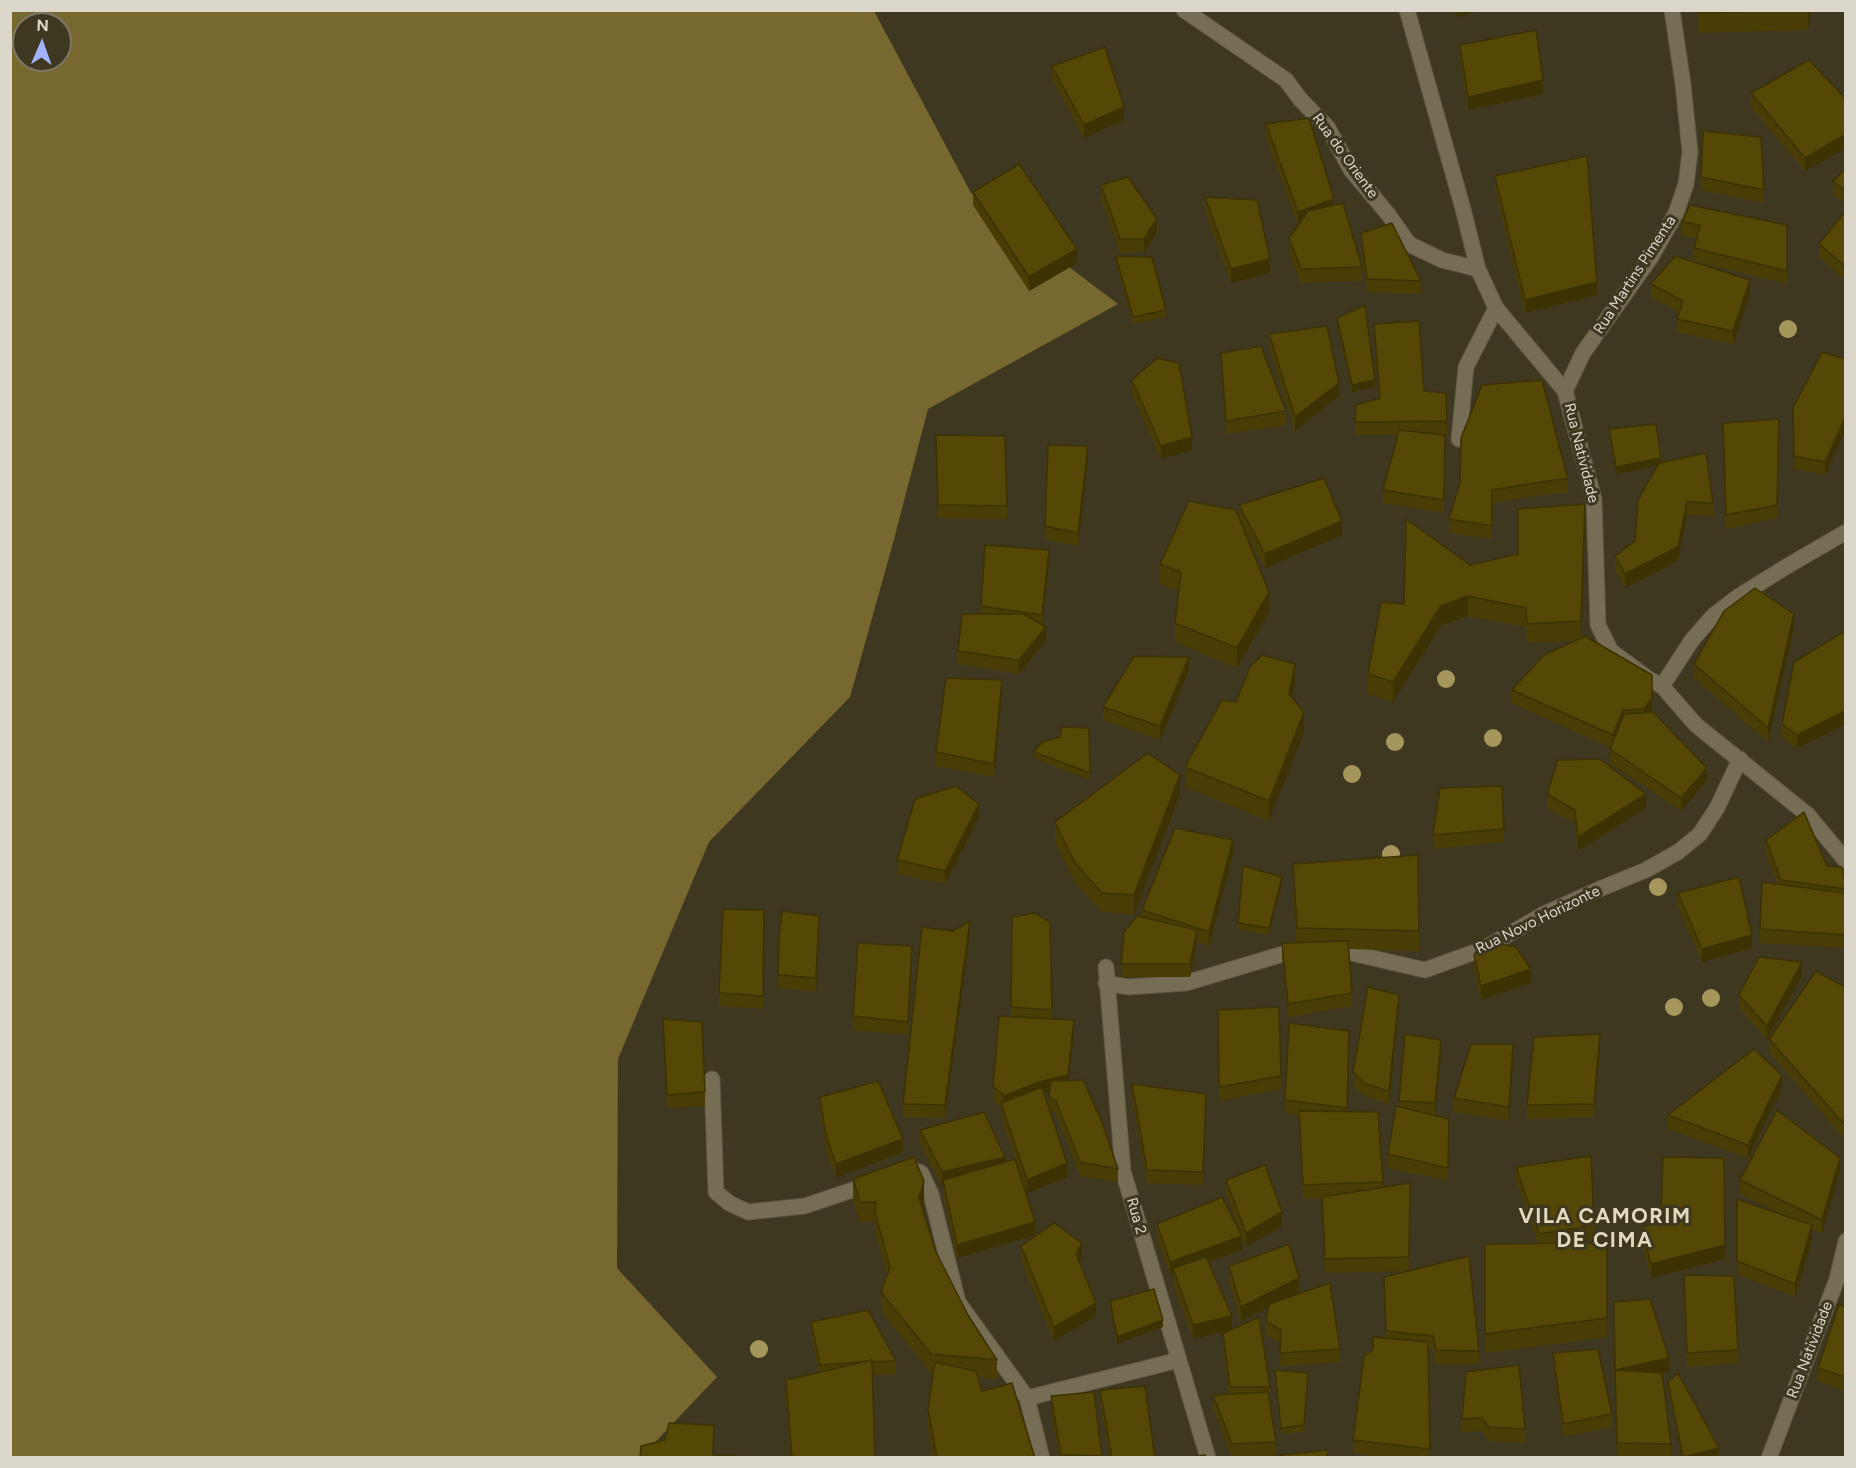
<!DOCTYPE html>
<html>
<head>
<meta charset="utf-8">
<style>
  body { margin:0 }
  #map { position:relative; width:1856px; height:1468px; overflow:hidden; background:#3e3821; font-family:Figtree,sans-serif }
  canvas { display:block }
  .frame { position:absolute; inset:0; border:12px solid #dbd7ca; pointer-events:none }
  .north { position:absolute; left:12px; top:12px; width:60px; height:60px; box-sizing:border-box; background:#3e3821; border:2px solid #7d7865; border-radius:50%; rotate:2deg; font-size:16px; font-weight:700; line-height:24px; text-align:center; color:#dbd7ca }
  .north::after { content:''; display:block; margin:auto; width:21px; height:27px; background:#a3b2fd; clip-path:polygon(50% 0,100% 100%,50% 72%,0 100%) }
</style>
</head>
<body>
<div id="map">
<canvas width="1856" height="1468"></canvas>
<div class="frame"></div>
<div class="north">N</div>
</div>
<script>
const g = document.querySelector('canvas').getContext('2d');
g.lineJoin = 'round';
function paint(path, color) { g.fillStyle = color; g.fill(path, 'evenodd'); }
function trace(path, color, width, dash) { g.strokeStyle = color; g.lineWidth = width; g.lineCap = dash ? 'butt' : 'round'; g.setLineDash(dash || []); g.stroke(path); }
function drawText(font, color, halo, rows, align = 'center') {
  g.font = font + ' Figtree,sans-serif'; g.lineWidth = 6; g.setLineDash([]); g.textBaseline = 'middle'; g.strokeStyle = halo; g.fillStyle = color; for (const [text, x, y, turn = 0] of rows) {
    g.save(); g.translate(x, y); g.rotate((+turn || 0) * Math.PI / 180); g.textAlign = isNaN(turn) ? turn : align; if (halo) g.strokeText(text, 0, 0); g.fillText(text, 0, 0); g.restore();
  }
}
const forest = new Path2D(`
  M10 11H874L971 193 1118 304 928 409 893 543 850 697 709 842 618 1059 617 1268 717 1377 641 1457H11ZM24 24H60V60H24Z`);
const service = new Path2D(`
  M1459 439 1466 367 1496 308`);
const minor = new Path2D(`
  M1184 10 1286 80 1300 99 1328 128 1351 170 1388 214 1409 244 1442 260 1478 269
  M1407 10 1463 209 1478 269 1496 308 1565 391 1594 499 1598 625 1611 651 1649 679 1662 686 1696 725 1808 815 1846 861
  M1565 391 1583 353 1651 257 1676 213 1686 184 1690 152 1683 84 1672 10
  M1662 686 1692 640 1713 616 1739 596 1789 565 1846 532
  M1328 953 1347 952 1425 970 1483 949 1544 914 1602 888 1646 870 1678 852 1700 834 1717 808 1740 759
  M1106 967 1123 1171 1208 1458
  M1106 983 1128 987 1186 983 1283 954 1301 953
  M712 1079 716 1192 729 1203 748 1212 805 1206 873 1183
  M901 1174 913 1170 921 1173 931 1194 958 1302 1027 1398 1042 1458
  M1027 1398 1179 1360
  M1769 1458 1837 1279 1846 1241`);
const trees = [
  [1788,329],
  [1446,679],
  [1493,738],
  [1395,742],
  [1352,774],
  [1391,854],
  [1658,887],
  [1711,998],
  [1674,1007],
  [759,1349]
];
const wall = new Path2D(`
  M1698 10H1812L1808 30 1698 33Z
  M1460 45 1543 94 1468 110 1460 58Z
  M1809 60 1805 171 1751 107V93Z
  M1052 66 1124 120 1084 138 1052 79Z
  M1266 124 1334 205 1362 267V281L1301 283 1289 252V238L1298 225 1266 138Z
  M1845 169V203L1833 195V182Z
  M1495 176 1597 295 1525 313 1495 189Z
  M1701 177 1764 190V203L1701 190Z
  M1101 185 1157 233 1144 252 1120 253 1101 198Z
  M973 192 1077 263 1029 291 973 205Z
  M1205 197 1270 273 1231 283 1205 211Z
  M1845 216V280L1819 257V244Z
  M1682 222 1787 225V284L1694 261V248L1696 238 1682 236Z
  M1361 233 1421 281V294L1367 292 1361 247Z
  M1116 256 1166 310V317L1133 324 1116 263Z
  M1651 284 1750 294 1733 344 1677 332V319L1679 312 1651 297Z
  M1337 318 1375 387 1352 392 1337 325Z
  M1374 324 1447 421V435H1444H1445L1444 513 1383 503V490L1398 435H1355V422L1379 398 1374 337Z
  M1269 334 1339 396 1295 431 1269 347Z
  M1221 353 1286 411V425L1226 434 1221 366Z
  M1845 359 1825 475 1794 469 1793 408Z
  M1132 380 1192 450 1161 459 1132 394Z
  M1542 380 1568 479V493H1554L1492 503V539L1449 533V519Z
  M1779 419 1777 518 1726 529 1723 436Z
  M1609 429 1661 463 1713 503V516L1687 515 1678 561 1625 588 1615 569V556L1635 541 1658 465 1616 474 1609 436Z
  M936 435 1007 506V519L938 518Z
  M1088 460 1078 546 1045 539V526Z
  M1189 501 1269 612 1237 668 1175 642V623L1179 591 1160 584V564Z
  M1239 505 1342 535 1265 568 1239 518Z
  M1585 524 1581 638 1652 712 1707 781 1681 811 1610 763 1611 748 1512 703V690L1574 641 1527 643 1526 627 1468 616 1441 625 1393 702 1368 694V674L1404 604 1470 565 1518 554Z
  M1049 563 1042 625 1046 641 1019 674 958 664V651L981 614V606Z
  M1794 627 1768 742 1694 678V664Z
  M1845 631V725L1797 748 1782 738V724Z
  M1189 670 1160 740 1103 720V707Z
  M1295 683 1292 698 1304 732 1269 821 1185 787V767L1236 702Z
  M1002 693 994 777 936 766V752Z
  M1089 728 1090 780 1034 758V752Z
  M1180 794 1134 915 1102 912 1075 883 1055 842V822Z
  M1547 794 1646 808 1578 851 1575 823 1547 808Z
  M979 818 945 884 897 874V860Z
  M1504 829V842L1433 849V835Z
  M1766 840 1827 866 1845 881V948L1760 943V929L1778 884 1766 854Z
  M1233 854 1209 946 1197 942 1190 977H1121V964L1142 917V910Z
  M1418 855 1419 951 1348 949 1352 993V1006L1288 1017 1282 956V943L1296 942 1293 883V864Z
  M1282 884 1269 935 1238 929V923Z
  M1678 893 1752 948 1702 962 1678 907Z
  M764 910 763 1009 719 1006V993Z
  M1012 917 1050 922 1052 1018 1074 1033 1068 1080 1118 1169V1182L1080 1176 1056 1114 1049 1109 1050 1093 1044 1094 1067 1177 1027 1193 1001 1116V1107L993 1099V1086L1011 1016Z
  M819 930 816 991 778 988 779 937Z
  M970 934 945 1118 903 1117V1104Z
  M1474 955 1531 983 1481 1000 1474 969Z
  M912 960 908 1035 853 1030V1016Z
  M1802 976 1767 1039 1739 1008V995Z
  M1845 987 1844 1138 1769 1052V1039Z
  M1279 1007 1281 1089 1219 1101 1218 1010Z
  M1399 1008 1389 1104 1366 1097 1353 1086V1072Z
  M663 1019 705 1092V1106L667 1108Z
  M1349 1031 1348 1112 1383 1182V1187L1410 1183 1409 1271 1325 1273 1322 1198 1303 1199 1299 1115 1285 1113V1100Z
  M1600 1048 1594 1117 1527 1119V1105Z
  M1441 1054 1435 1115 1449 1119 1448 1181 1388 1168V1154L1399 1106V1101Z
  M1513 1058 1509 1121 1454 1112V1098Z
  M1132 1084 1206 1107 1203 1185 1147 1183 1132 1098Z
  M1782 1088 1748 1158 1668 1129V1115Z
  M820 1097 903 1152 836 1178 826 1150 820 1110Z
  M920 1130 1005 1162 1035 1235 957 1258 943 1193V1186H942L920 1143Z
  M1516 1167 1594 1225V1238L1564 1243H1607V1337L1485 1353V1244L1538 1243 1516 1180Z
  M1840 1171 1822 1234 1812 1229V1239L1795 1297 1737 1274V1199L1784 1215 1740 1194V1180Z
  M853 1179 924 1200 922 1207 936 1252 968 1315 997 1360V1379L978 1377 982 1391 1035 1458H933L928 1429V1409L933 1373H931L881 1311V1292L887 1275 875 1231V1222H860L853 1199Z
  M1226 1180 1282 1226 1246 1247 1226 1194Z
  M1157 1224 1242 1250 1208 1262 1232 1329 1270 1387V1400H1269L1276 1442V1455L1328 1458 1274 1456 1232 1458 1213 1408V1395L1229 1394 1223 1347V1333L1230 1330 1193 1339 1173 1282V1274L1170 1275 1157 1237Z
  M1642 1229 1725 1259 1651 1278 1642 1242Z
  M1021 1246 1082 1256 1079 1262 1096 1316 1054 1341 1021 1260Z
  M1229 1266 1299 1292 1286 1298 1340 1349V1362L1280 1366 1281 1343 1266 1335V1321L1269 1307 1241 1321 1229 1279Z
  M1384 1277 1479 1351V1364H1436L1433 1349H1428L1430 1458H1387L1353 1453V1440L1373 1350 1386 1338Z
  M1684 1288 1738 1350V1363L1687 1367Z
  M1110 1301 1163 1327 1117 1344 1110 1308Z
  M1614 1302 1669 1372 1662 1373 1671 1444V1457H1617L1615 1383Z
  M1845 1307V1391L1818 1381V1368Z
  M811 1322 896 1361V1374L873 1375 875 1458H790L786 1399V1380L819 1372 811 1335Z
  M1553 1353 1612 1414V1427L1563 1437 1553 1366Z
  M1275 1370 1308 1380 1304 1432 1281 1434Z
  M1466 1372 1525 1429V1443L1489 1441 1482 1431 1462 1432V1419Z
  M1668 1382 1719 1455 1707 1458H1682L1668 1389Z
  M1100 1390 1155 1458H1110L1100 1404Z
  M1094 1392 1102 1458H1059L1051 1409V1396Z`);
const shadedWall = new Path2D(`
  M1456 10H1484L1456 17Z
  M1808 10H1812L1808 30Z
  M1543 80V94L1468 110V97Z
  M1124 107V120L1084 138V125Z
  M1845 135V149L1805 171V158Z
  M1334 199V212L1298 225V212Z
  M1157 219V233L1144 252V239Z
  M1077 249V263L1029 291V277Z
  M1270 259V273L1231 283V269Z
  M1750 280V294L1733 344V331Z
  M1597 282V295L1525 313V300Z
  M1375 380V387L1352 392V385Z
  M1339 383V396L1295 431V417Z
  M1845 418V432L1825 475V462Z
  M1192 437V450L1161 459V446Z
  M1088 446V460L1078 546V533Z
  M1661 458V465L1616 474V467Z
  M1687 502V515L1678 561 1625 588V574Z
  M1585 504V524L1581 641V621Z
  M1342 521V535L1265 568V554Z
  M1049 550V563L1042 628V615Z
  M1269 592V612L1237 668V648Z
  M1468 596V616L1441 625 1393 702V682L1441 606Z
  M1794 614V627L1768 742V728Z
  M1046 627V641L1019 674V660Z
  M1189 657V670L1160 740V726Z
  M1295 664V683L1289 714V694Z
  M1002 680V693L994 777V764Z
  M1652 698V712L1644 722V709Z
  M1623 710V724L1613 748V735Z
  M1845 711V725L1797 748V735Z
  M1304 712V732L1269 821V801Z
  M1707 768V781L1681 811V798Z
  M1180 775V794L1134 915V895Z
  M1646 794V808L1578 851V837Z
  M979 804V818L945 884V871Z
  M1233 840V854L1209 946V932Z
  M1282 877V884L1269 935V928Z
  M819 916V930L816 991V978Z
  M970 921V934L945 1118V1105Z
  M1197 930V943L1190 977V964Z
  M1752 935V948L1702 962V949Z
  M912 946V960L908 1035V1022Z
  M1802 962V976L1767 1039V1026Z
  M1531 969V983L1481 1000V986Z
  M1399 995V1008L1389 1104V1091Z
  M1074 1020V1033L1068 1088 1039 1096 1004 1110V1096Z
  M1600 1034V1048L1594 1117V1104Z
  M1441 1040V1054L1435 1117V1103Z
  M1513 1044V1058L1509 1121V1107Z
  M1782 1075V1088L1748 1158V1145Z
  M1206 1094V1107L1203 1185V1172Z
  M1845 1118V1131L1844 1138V1124Z
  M903 1139V1152L836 1178V1164Z
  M1005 1157V1170L943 1180V1186H942V1172Z
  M1840 1158V1171L1822 1234V1220Z
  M1067 1163V1177L1027 1193V1180Z
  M924 1181V1200L919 1218V1198Z
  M1282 1212V1226L1246 1247V1233Z
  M1035 1222V1235L957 1258V1245Z
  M1812 1225V1239L1795 1297V1284Z
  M1242 1236V1250L1175 1273 1173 1268V1274L1170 1275V1262Z
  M1082 1243V1256L1076 1268V1254Z
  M1725 1245V1259L1651 1278V1264Z
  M1299 1278V1292L1241 1321V1307Z
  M1096 1303V1316L1054 1341V1327Z
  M1232 1316V1330L1193 1339V1325Z
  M1163 1320V1327L1117 1344V1337Z
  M1669 1358V1372L1615 1383V1370Z
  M1719 1448V1455L1707 1458H1683V1457Z`);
const building = new Path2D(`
  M1698 10H1791L1698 13Z
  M1536 30 1543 80 1468 97 1460 45Z
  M1105 47 1124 107 1084 125 1052 66Z
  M1809 60 1845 98V135L1805 158 1751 93Z
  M1309 118 1334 199 1298 212 1266 124Z
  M1703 131 1761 137 1764 190 1701 177Z
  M1587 156 1597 282 1525 300 1495 176Z
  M1019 164 1077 249 1029 277 973 192Z
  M1845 169V190L1833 182Z
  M1128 177 1157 219 1144 239H1120L1101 185Z
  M1205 197 1257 200 1270 259 1231 269Z
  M1343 203 1362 267 1301 269 1289 238 1308 211Z
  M1690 205 1787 225V271L1694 248 1700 225 1682 222Z
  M1843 214 1845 216V266L1819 244Z
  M1392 223 1421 281 1367 279 1361 233Z
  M1116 256 1152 257 1166 310 1133 317Z
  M1675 256 1750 280 1733 331 1677 319 1683 301 1651 284Z
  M1365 305 1375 380 1352 385 1337 318Z
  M1419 321 1424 391 1446 393 1447 421 1355 422 1356 405 1380 398 1374 324Z
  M1327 326 1339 383 1295 417 1269 334Z
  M1261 346 1286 411 1226 421 1221 353Z
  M1822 352 1845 359V418L1825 462 1794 456 1793 408Z
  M1157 358 1179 363 1192 437 1161 446 1132 380Z
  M1542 380 1568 479 1554 480 1492 490V526L1449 519 1460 482 1461 438 1482 385Z
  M1779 419 1777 505 1726 515 1723 423Z
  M1656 424 1661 458 1616 467 1609 429Z
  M1399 430 1445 435 1444 500 1383 490Z
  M936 435 1005 436 1007 506 938 505Z
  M1048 445 1088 446 1078 533 1045 526Z
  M1706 453 1713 503 1687 502 1678 547 1625 574 1615 556 1635 541 1638 500 1659 463Z
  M1324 478 1342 521 1265 554 1239 505Z
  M1189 501 1236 510 1269 592 1237 648 1175 623 1181 572 1160 564Z
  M1585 504 1581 621 1527 624 1526 608 1468 596 1441 606 1393 682 1368 674 1381 602 1404 604 1406 519 1470 565 1518 554V509Z
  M985 545 1049 550 1042 615 981 606Z
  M1755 588 1794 614 1768 728 1694 664 1724 611Z
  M962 614H1024L1046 627 1019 660 958 651Z
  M1845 631V711L1797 735 1782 724 1794 662Z
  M1585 636 1652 675V698L1644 709 1623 710 1613 735 1512 690 1544 655Z
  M1262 655 1295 664 1289 694 1304 712 1269 801 1185 767 1222 700 1236 702 1250 667Z
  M1134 656 1189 657 1160 726 1103 707Z
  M946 678 1002 680 994 764 936 752Z
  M1653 712 1707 768 1681 798 1610 749 1624 714Z
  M1062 727 1089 728 1090 773 1034 752 1042 742 1060 737Z
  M1148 753 1180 775 1134 895 1102 893 1075 863 1055 822Z
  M1600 759 1646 794 1578 837 1575 810 1547 794 1558 760Z
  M956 786 979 804 945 871 897 860 915 799Z
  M1502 786 1504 829 1433 835 1440 788Z
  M1804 812 1827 866 1842 867 1845 881V889L1781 880 1766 840Z
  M1175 828 1233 840 1209 932 1142 910Z
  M1418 855 1419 931 1297 928 1293 864Z
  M1243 866 1282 877 1269 928 1238 923Z
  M1739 877 1752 935 1702 949 1678 893Z
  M1762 882 1845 893V935L1760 929Z
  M723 909 764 910 763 996 719 993Z
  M782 911 819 916 816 978 778 975 779 937Z
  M1035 913 1050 922 1052 1010 1011 1007 1012 917Z
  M1137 916 1197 930 1190 964H1121L1124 932Z
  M970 921 945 1105 903 1104 922 927 953 931Z
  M1348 941 1352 993 1288 1004 1282 943Z
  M1484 941 1516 947 1531 969 1481 986 1474 955Z
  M858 943 912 946 908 1022 853 1016Z
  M1759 957 1802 962 1767 1026 1739 995Z
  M1816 971 1845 987V1118L1844 1124 1769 1039Z
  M1368 987 1399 995 1389 1091 1366 1084 1353 1072Z
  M1279 1007 1281 1076 1219 1087 1218 1010Z
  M999 1016 1074 1020 1068 1075 1039 1082 1004 1096 993 1086Z
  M663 1019 702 1022 705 1092 667 1095Z
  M1289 1023 1349 1031 1347 1108 1285 1100Z
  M1405 1034 1441 1040 1435 1103 1399 1101Z
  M1600 1034 1594 1104 1527 1105 1534 1037Z
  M1471 1044H1513L1509 1107 1454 1098Z
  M1754 1049 1782 1075 1748 1145 1668 1115Z
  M1083 1080 1102 1122 1118 1169 1080 1162 1056 1101 1049 1096 1051 1081Z
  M878 1081 903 1139 836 1164 826 1136 820 1097Z
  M1132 1084 1206 1094 1203 1172 1147 1170Z
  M1042 1087 1067 1163 1027 1180 1001 1103Z
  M1396 1106 1449 1119 1448 1168 1388 1154Z
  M1777 1110 1840 1158 1822 1220 1740 1180Z
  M1299 1111 1378 1112 1383 1182 1303 1185Z
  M984 1112 1005 1157 942 1172 920 1130Z
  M1591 1156 1594 1225 1539 1234 1516 1167Z
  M914 1157 924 1181 919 1198 936 1252 968 1315 997 1360 931 1354 881 1292 890 1267 875 1212 876 1202H860L853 1179Z
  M1663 1157 1724 1158 1725 1245 1651 1264 1642 1229 1661 1214Z
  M1015 1159 1035 1222 957 1245 943 1180Z
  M1265 1165 1282 1212 1246 1233 1226 1180Z
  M1410 1183 1409 1257 1325 1259 1322 1197Z
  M1222 1197 1242 1236 1170 1262 1157 1224Z
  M1737 1199 1812 1225 1795 1284 1737 1261Z
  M1054 1223 1082 1243 1076 1254 1096 1303 1054 1327 1021 1246Z
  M1607 1243V1318L1485 1334V1244Z
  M1289 1244 1299 1278 1241 1307 1229 1266Z
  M1469 1256 1479 1351 1436 1350 1433 1336 1386 1331 1384 1277Z
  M1206 1257 1232 1316 1193 1325 1173 1268Z
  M1684 1275 1734 1276 1738 1350 1687 1353Z
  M1330 1283 1340 1349 1280 1353 1281 1330 1266 1321 1269 1304Z
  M1154 1289 1163 1320 1117 1337 1110 1301Z
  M1650 1299 1669 1358 1615 1370 1614 1302Z
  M1839 1304 1845 1307V1377L1818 1368Z
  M868 1310 896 1361 872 1362V1360L863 1362 820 1365 811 1322Z
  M1259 1317 1270 1387H1230L1223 1333Z
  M1373 1337 1428 1342 1430 1449 1353 1440 1364 1356 1373 1350Z
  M1598 1349 1612 1414 1563 1424 1553 1353Z
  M872 1360 875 1458H792L786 1380Z
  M935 1362 976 1371 982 1391 1012 1383 1035 1458H937L928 1409Z
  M1519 1365 1525 1429 1489 1427 1482 1418 1462 1419 1466 1372Z
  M1275 1370 1308 1373 1304 1425 1281 1428Z
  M1615 1370 1662 1373 1671 1444 1617 1443Z
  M1678 1373 1719 1448 1683 1457 1668 1382Z
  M1145 1386 1155 1458H1112L1100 1390Z
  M1094 1392 1102 1456 1061 1455 1051 1396Z
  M1268 1392 1276 1442 1232 1444 1213 1395Z
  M669 1423 714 1425 713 1455H736V1458H640L641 1446 665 1440Z
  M1328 1450 1326 1458H1273L1274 1456Z
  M1205 1455 1206 1458H1183Z`);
const streetNames = [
  ["Rua do Oriente",1345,156,54],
  ["Rua Martins Pimenta",1635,275,-57],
  ["Rua Natividade",1581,453,76],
  ["Rua Novo Horizonte",1538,920,-26],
  ["Rua 2",1136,1216,74],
  ["Rua Natividade",1810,1350,-69]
];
const districtNames = [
  ["VILA CAMORIM",1605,1217],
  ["DE CIMA",1605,1241]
];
paint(forest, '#76682e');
trace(service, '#5c5642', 17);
trace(minor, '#5c5642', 17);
trace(service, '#756e55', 15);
trace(minor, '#756e55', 15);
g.fillStyle = '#a5965c';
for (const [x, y] of trees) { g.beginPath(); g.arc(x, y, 9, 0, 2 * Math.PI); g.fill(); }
paint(wall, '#493d05');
paint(shadedWall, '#3c3204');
paint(building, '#554706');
trace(building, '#3c3204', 1.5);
drawText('15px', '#dbd7ca', '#3e3821', streetNames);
g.letterSpacing = '1.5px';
drawText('bold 21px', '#e1dabe', '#3e3821', districtNames);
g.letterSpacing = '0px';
</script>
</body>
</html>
